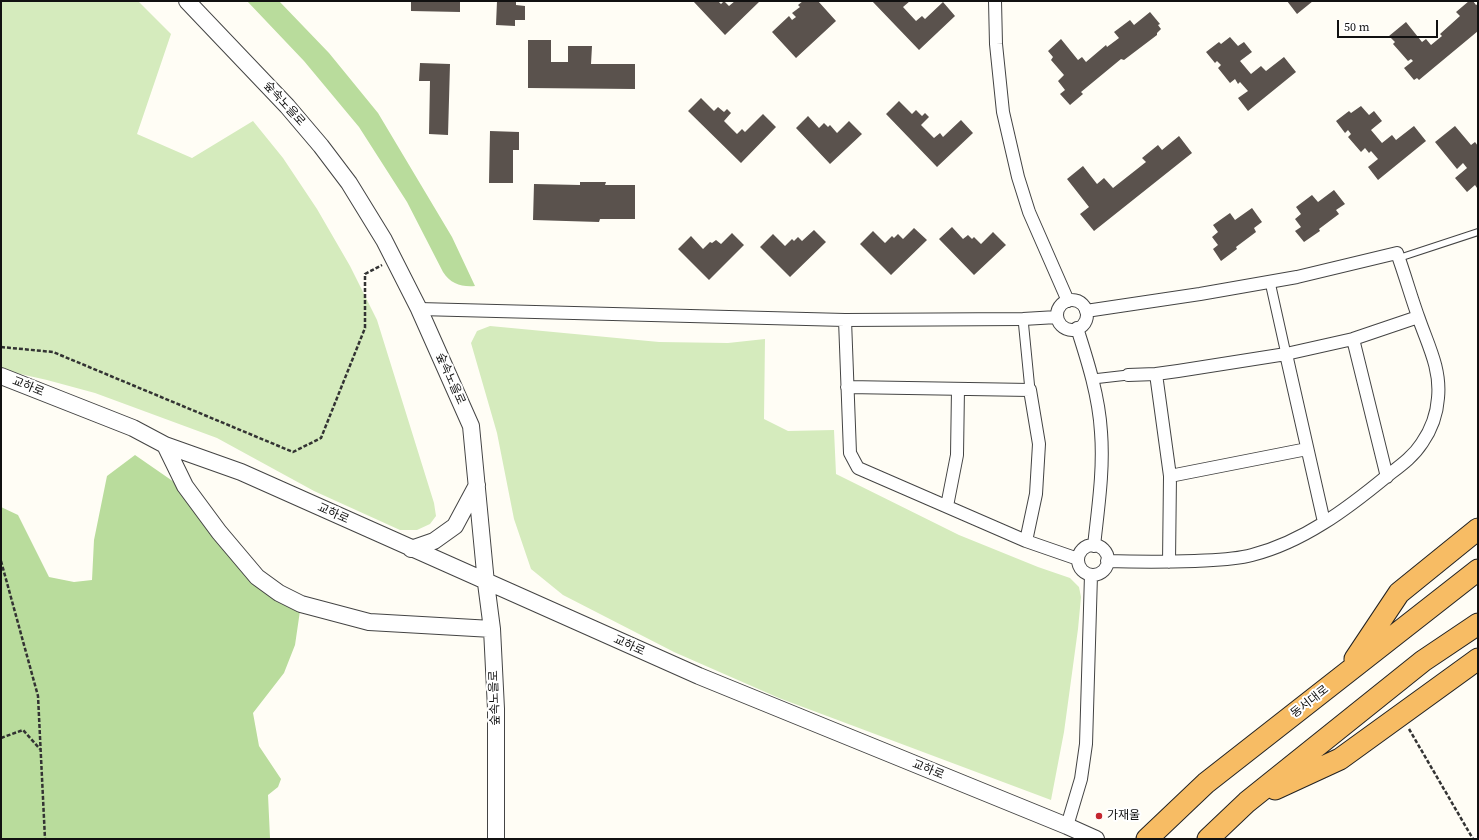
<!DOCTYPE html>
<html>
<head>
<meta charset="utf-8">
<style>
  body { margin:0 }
  #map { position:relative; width:1479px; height:840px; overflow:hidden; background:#fffdf5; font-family:"Source Serif 4",serif }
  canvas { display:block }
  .frame { position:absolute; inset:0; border:2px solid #111; pointer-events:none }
  .scale { position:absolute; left:1337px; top:20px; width:101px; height:18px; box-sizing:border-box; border:2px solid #111; border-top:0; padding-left:5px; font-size:12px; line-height:14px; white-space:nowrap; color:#111; -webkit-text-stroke:3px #fff; paint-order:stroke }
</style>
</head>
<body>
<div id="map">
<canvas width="1479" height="840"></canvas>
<div class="frame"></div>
<div class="scale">50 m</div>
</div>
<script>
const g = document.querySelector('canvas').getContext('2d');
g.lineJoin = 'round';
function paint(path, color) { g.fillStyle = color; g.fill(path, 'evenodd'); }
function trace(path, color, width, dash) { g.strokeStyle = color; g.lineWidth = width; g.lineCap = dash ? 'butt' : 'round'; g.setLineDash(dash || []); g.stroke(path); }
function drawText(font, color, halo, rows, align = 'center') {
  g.font = font + ' "Source Serif 4","Noto Sans KR",serif'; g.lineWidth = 4; g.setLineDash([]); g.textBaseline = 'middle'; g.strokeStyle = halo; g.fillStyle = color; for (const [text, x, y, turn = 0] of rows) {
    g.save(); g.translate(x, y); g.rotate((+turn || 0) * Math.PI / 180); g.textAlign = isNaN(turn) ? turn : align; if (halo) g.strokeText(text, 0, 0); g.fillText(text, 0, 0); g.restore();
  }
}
const green = new Path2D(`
  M1 1H138L171 34 137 134 192 158 253 121 283 158 317 209 350 266 377 320 434 503 436 516 430 524 417 530H400L314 491 217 438 95 393 47 380 7 371 1 368Z
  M490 326 659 342 728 343 765 339 764 419 788 431 834 430 836 474 959 535 1038 567 1070 578 1079 587 1081 597 1078 629 1064 732 1051 800 779 698 674 652 563 595 531 569 514 519 497 433 471 343 477 331Z`);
const forest = new Path2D(`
  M247 1H279L329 53 378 113 452 237 475 286C461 287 451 284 443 272L407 202 359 127 304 61Z
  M135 455 174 482 222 538 301 604 295 645 284 673 253 713 259 746 281 779 278 787 268 795 270 838 271 839H1V507L18 515 49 577 74 582 92 580 94 540 107 476Z`);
const building = new Path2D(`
  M411 1H460V12L411 11Z
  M497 1H516V5L525 6V20H515V26L496 25Z
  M693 1H718L721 4 724 1 729 6 735 1H760L725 35Z
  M803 1H818L836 21 796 58 772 32 789 16 792 20 796 17 792 13 800 7 798 5Z
  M872 1H910L903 7 916 21 922 16 925 19 943 2 955 16 919 50Z
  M1287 1H1313L1297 14Z
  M1469 1H1473L1476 5 1478 4V31L1419 80 1417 78 1414 80 1404 68 1413 61 1411 59 1408 61 1393 44 1395 42 1389 36 1406 22 1422 42 1426 39 1431 45 1442 36 1440 34 1460 16 1456 12Z
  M1150 12 1160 24 1158 25 1161 29 1157 33V35L1124 60 1121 59 1081 92 1083 94 1070 105 1060 94 1065 90 1058 81 1064 75 1051 60 1053 57 1048 51 1061 39 1078 60 1082 57 1086 62 1106 45 1107 47 1119 38 1114 32 1130 20 1134 25Z
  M1230 37 1238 46 1244 42 1252 52 1240 61 1251 74 1261 66 1266 71 1284 57 1296 72 1248 111 1238 98 1248 91 1240 82 1238 84 1235 79 1230 83 1218 68 1221 65 1217 61 1215 63 1206 52 1219 42 1221 44Z
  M528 40H551V62H568V46H592L591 64H635V89L528 88Z
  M420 63 450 64 448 135 429 134 430 81H419Z
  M701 98 714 111 718 107 724 112 727 109 731 113 724 121 737 134 742 129 745 132 763 114 776 127 741 163 688 111Z
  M899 101 912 114 916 110 922 116 925 113 929 117 921 125 934 138 940 133 943 137 961 120 973 133 937 167 886 114Z
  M1361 106 1369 115 1374 111 1382 121 1371 130 1382 143 1392 135 1396 140 1414 126 1426 141 1378 180 1368 167 1378 159 1371 151 1369 153 1365 148 1361 152 1348 137 1351 134 1348 130 1345 133 1336 121 1349 111 1351 113Z
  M808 116 819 128 824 123 828 127 830 125 837 133 849 121 862 134 830 164 796 128Z
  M1455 126 1471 145 1475 142 1478 146V187L1477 188 1475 185 1467 192 1455 178 1467 168 1463 163 1457 169 1435 142Z
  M490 131 519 132V150H513V183H489Z
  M1179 136 1192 153 1094 231 1080 214 1089 207 1067 179 1083 166 1097 184 1104 178 1113 188 1146 162 1142 158 1158 145 1162 150Z
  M580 182H606L605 185H635V219H600L599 222 533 220 534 184 580 185Z
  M1334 190 1345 204 1336 210 1339 214 1319 229 1320 231 1304 242 1295 231 1301 227 1295 219 1301 214 1296 207 1312 195 1318 202Z
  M1252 208 1262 222 1254 228 1256 232 1236 247 1237 249 1221 261 1213 249 1218 245 1212 237 1218 232 1213 225 1230 213 1235 220Z
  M952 227 963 239 968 235 972 239 974 237 981 244 993 232 1006 245 974 275 939 239Z
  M914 228 927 240 891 275 860 244 873 231 885 243 892 236 894 238 898 234 903 239Z
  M814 230 826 242 790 277 760 247 773 234 785 246 792 239 794 241 798 237 802 241Z
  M732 233 744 245 709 280 678 249 691 236 703 249 710 242 712 243 716 240 721 244Z`);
const path = new Path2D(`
  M1 347 53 352 293 452 321 438 365 328V274L382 265
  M1 561 38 696 45 839
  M1409 729 1473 839
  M1 738 23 730 40 749`);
const service = new Path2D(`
  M1399 258 1478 232`);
const pedestrian = new Path2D(`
  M1270 282 1286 354
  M1023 319 1030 390
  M1093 379 1128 375`);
const minor = new Path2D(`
  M995 1 996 44 1003 112 1018 177 1029 212 1068 301
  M1057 315a15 15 0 1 1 30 0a15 15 0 1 1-30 0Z
  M419 309 845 320 1023 319 1057 317
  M1086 311 1200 294 1297 277 1397 253C1405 275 1411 297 1419 319 1428 345 1441 369 1438 398 1437 413 1431 430 1422 443 1413 457 1400 466 1387 476 1347 509 1303 542 1252 555 1234 560 1214 560 1195 561 1166 562 1137 562 1107 561
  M845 320 850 453 858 468 1026 541 1078 559
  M1077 328C1088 362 1099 397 1101 432 1104 470 1098 508 1094 546
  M1353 339 1387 477
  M1286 354 1324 522
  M1156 374 1170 476 1169 562
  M1128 375 1156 374 1178 371 1286 354 1353 339 1418 317
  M847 387 1030 390 1039 444 1036 494 1026 541
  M1170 476 1307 449
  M947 506 957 455 958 389
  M1078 560a15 15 0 1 1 30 0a15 15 0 1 1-30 0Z
  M1067 826 1081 779 1086 744 1091 575`);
const tertiary = new Path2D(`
  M187 1 287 106 321 146 349 183 384 240 419 309 471 426 486 583 492 629 496 709V839
  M1 376 133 428 165 445 241 472 699 676 1067 826 1096 839
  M165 445 185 486 219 532 257 577 279 593 301 604 369 622 492 629
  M411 549 434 541 455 526 477 485`);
const trunk = new Path2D(`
  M1355 659 1399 593 1478 529
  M1275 789 1340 759 1478 659
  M1147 839 1206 783 1478 570
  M1208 839 1247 802 1423 661 1478 624`);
const markers = [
  [1099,816,4,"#c4262e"]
];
const streetNames = [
  ["숲속노을로",284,104,48],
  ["숲속노을로",450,379,66],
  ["교하로",28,387,22],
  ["교하로",333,514,24],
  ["교하로",629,646,24],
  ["숲속노을로",495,698,-92],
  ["동서대로",1310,702,-38],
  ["교하로",928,770,22]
];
const poiNames = [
  ["가재울",1107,816]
];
paint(green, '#d5ebbd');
paint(forest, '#b9dc9c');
paint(building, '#5a524d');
trace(service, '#444', 8);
trace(pedestrian, '#444', 11);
trace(minor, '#444', 14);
trace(tertiary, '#444', 18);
trace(trunk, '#222', 23);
trace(path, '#333', 2.5, [4, 2]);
trace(service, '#fff', 6);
trace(pedestrian, '#fff', 9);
trace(minor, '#fff', 12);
trace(tertiary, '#fff', 16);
trace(trunk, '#f7bc64', 21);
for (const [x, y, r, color] of markers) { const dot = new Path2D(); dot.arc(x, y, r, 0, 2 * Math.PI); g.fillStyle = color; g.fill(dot); trace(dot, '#fff', 1.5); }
drawText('12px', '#111', '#fff', streetNames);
drawText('12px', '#111', '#fff', poiNames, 'left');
</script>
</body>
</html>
